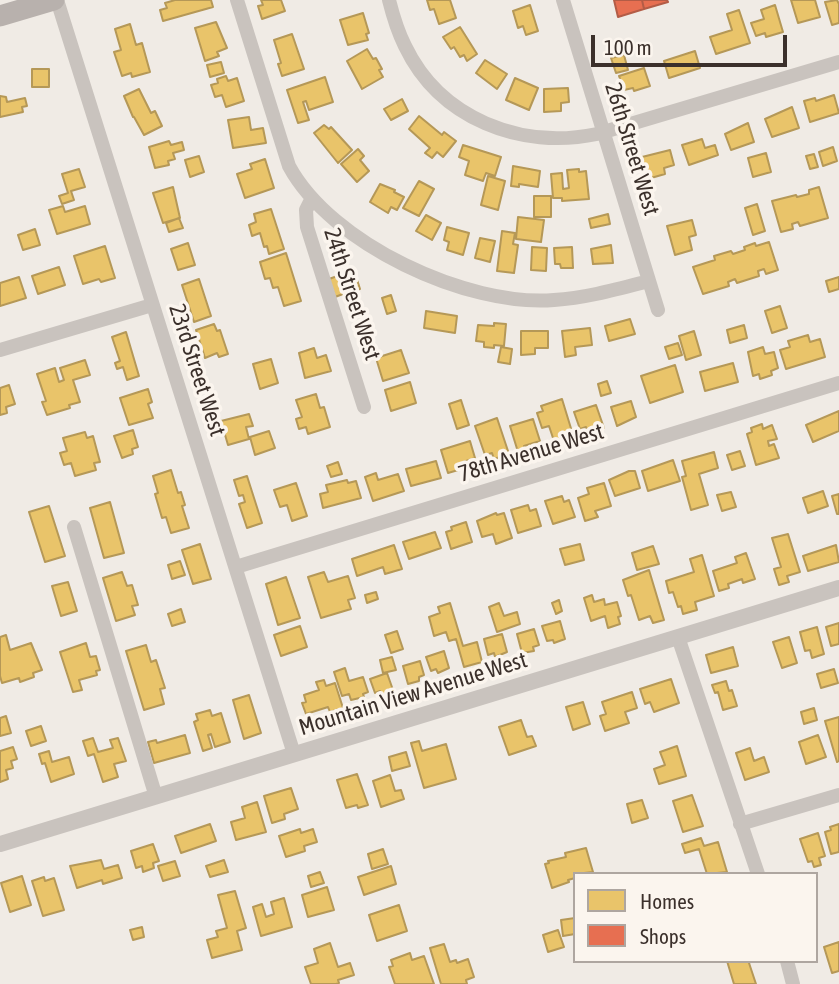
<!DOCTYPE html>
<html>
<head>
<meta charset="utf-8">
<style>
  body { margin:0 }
  #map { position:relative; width:839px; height:984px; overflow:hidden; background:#f0ebe5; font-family:"Asap Condensed",sans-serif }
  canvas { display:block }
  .legend { position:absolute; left:573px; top:872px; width:245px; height:91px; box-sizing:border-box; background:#fbf5ee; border:2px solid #aea6a0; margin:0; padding:9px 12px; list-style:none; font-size:21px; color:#3b302b }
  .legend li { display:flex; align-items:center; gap:14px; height:35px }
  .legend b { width:35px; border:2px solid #aea6a0 }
  .scale { position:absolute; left:591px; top:35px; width:196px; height:32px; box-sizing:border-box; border:4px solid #3b302b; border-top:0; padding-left:9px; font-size:21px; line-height:24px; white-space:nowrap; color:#3b302b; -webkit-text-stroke:5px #fbf5ee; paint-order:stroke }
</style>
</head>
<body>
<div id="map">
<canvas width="839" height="984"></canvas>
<ul class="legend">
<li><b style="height:19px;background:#e9c46a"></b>Homes</li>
<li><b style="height:19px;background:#e76f51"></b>Shops</li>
</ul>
<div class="scale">100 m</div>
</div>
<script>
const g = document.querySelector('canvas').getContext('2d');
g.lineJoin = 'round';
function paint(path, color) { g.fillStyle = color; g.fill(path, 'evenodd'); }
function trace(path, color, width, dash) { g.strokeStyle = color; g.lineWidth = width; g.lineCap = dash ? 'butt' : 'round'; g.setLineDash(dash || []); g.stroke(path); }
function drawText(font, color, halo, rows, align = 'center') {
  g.font = font + ' "Asap Condensed",sans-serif'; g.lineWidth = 7; g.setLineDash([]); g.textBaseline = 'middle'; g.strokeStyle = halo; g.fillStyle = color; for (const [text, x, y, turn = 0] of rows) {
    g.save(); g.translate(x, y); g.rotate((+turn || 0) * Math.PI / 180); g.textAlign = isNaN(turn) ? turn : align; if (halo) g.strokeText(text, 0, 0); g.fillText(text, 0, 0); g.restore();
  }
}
const homes = new Path2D(`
  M175 0H211L213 7 163 21 160 10 167 8 165 3Z
  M261 0H281L285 11 262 19 258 6 263 5Z
  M427 0H450L456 18 439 24 434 9 430 10Z
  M791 0H815L820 17 798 23Z
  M837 0 839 4V23L832 25 825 2Z
  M530 5 538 31 526 35 523 26 518 28 513 11Z
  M775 5 783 32 766 37 765 33 756 36 751 23 764 19 761 10Z
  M739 10 750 43 716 54 710 37 732 30 727 14Z
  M363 13 369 33 366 34 368 40 348 45 340 20Z
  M216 22 227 48 217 52 219 56 205 61 195 28Z
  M130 24 136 45 142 43 150 72 132 77 131 73 122 76 114 52 121 50 115 29Z
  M460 27 477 54 467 61 464 55 460 57 454 47 451 49 443 37Z
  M292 34 304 69 282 76 278 64 281 63 274 40Z
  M367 49 373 59 376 58 382 69 379 70 383 77 362 89 347 61Z
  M695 51 700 68 669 78 664 61Z
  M624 55 628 70 616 73 611 58Z
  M485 60 507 74 497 89 476 73Z
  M221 62 224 73 210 77 207 65Z
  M644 68 650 86 634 91 633 88 624 90 619 76Z
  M32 69H49V87H32Z
  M226 76 228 81 237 78 244 101 226 107 222 95 215 97 211 85 218 83 217 79Z
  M325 77 333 102 309 110 306 101 303 102 309 120 298 123 287 90Z
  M515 78 538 88 529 110 506 100Z
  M568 88 569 102 561 103V111L544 112V89Z
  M139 89 151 113 155 111 162 126 144 135 134 117H133L124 96Z
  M834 95 839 113 810 122 804 101 815 98 816 101Z
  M0 96 6 97 7 102 25 98 27 106 22 107 23 112 0 117Z
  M402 99 408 111 391 120 384 109Z
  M792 107 799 128 772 137 765 119Z
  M419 116 442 135 444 132 456 141 443 157 437 152 432 158 425 153 430 148 409 129Z
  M249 117 251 130 263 128 266 143 233 148 228 120Z
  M748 123 754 142 731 150 725 134Z
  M324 125 329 129 331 127 352 150 338 163 314 133Z
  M702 139 705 148 715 145 718 155 689 165 682 145Z
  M169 141 171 145 182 142 184 150 173 153 175 159 168 161 169 165 155 168 149 147Z
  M463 145 501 157 495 176 486 173 483 181 465 175 469 161 459 157Z
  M833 147 837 161 823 166 819 152Z
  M358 149 364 156 360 160 369 171 357 182 341 164Z
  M670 150 674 165 664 168 665 174 644 180 638 158Z
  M766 153 771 172 753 177 748 158Z
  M814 154 818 167 810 169 806 156Z
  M199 156 204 172 190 177 185 160Z
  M265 159 274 188 245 198 237 174 252 169 250 164Z
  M513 166 540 171 538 187 519 184V187L511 186Z
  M79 169 85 187 71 191 74 200 62 204 59 196 68 193 62 174Z
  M579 169V172L586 171 589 199 562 201V198H553L551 174 562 173 563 189 569 188 567 170Z
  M488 176 505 181 498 210 481 205Z
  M419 181 434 189 419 216 403 208Z
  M380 184 395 190 394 192 404 197 397 210 391 207 388 213 370 202Z
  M173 187 180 218 163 223 153 193Z
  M819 187 828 218 800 226 798 222 792 224 793 229 781 232 772 201 796 195 797 197 809 194V190Z
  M534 196H551V217H534Z
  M757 204 765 231 753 235 745 208Z
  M63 206 65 212 85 206 90 224 57 234 49 210Z
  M271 209 284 249 269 254 267 246 264 247 260 233 252 236 249 225 256 222 254 214Z
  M608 214 610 224 591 228 589 219Z
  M426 215 441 223 432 240 416 231Z
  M518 217 544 220 541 242 516 239Z
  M179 218 183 228 169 232 166 223Z
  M692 220 696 235 689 237 692 250 675 255 667 226Z
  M447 227 469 233 463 255 447 250 449 242 444 240Z
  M35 229 40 245 23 250 18 235Z
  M502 231 515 233 513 244 518 245 514 273 497 271Z
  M480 238 495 241 490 262 475 258Z
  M769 242 778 270 766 274 764 269 758 271 759 276 737 283 735 279 728 282 729 286 703 294 693 267 715 260 714 256 731 251 733 254 745 250 744 247 755 243 756 246Z
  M188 243 195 265 178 270 171 249Z
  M611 245 613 263 593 264 591 249Z
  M105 246 115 278 101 282 99 279 83 284 74 256Z
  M532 247 547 248 546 271 531 270Z
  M572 247 573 268H561L560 264H555L554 248Z
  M286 253 301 301 284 306 278 287 273 288 270 278 265 279 260 262Z
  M59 267 65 285 38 294 32 276Z
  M354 270 360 289 355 290 356 295 345 299 343 294 335 297 329 279Z
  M19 277 26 298 0 306V283Z
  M839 277V289L829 292 826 281Z
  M199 279 211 316 194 322 182 285Z
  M391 295 396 311 387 314 382 298Z
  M780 306 787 328 772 333 765 311Z
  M426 311 457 316 455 333 424 328Z
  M630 319 635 334 609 341 605 326Z
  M494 323 506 324 504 346 494 345V348L484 347V342L476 341 478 325 494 326Z
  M214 324 217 331 220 330 228 354 219 357 217 353 205 358 196 330Z
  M744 325 747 338 730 343 727 330Z
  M590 328 592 345 575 347 576 355 565 357 562 331Z
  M521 331H548V348H535V354L521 355Z
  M694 331 701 355 686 360 679 336Z
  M126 332 139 376 127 380 123 367 117 369 115 363 120 361 112 337Z
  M808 335 810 342 820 339 825 357 786 369 780 350 790 347 788 341Z
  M678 343 682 355 669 359 665 347Z
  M501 347 512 349 510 364 498 362Z
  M763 347 765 354 774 352 778 368 771 371 772 375 760 379 759 374 753 376 748 352Z
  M314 348 317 358 326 355 331 371 305 378 299 353Z
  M401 350 409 373 383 381 376 358Z
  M271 359 278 383 260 389 253 364Z
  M85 360 90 375 73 380 80 402 69 405 70 408 47 415 42 402 46 401 37 374 55 368 59 382 64 380 60 368Z
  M733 363 738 382 705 391 700 372Z
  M675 365 683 392 650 403 641 376Z
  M607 381 611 393 601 396 598 384Z
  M410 382 416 403 391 411 385 390Z
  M9 385 15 404 6 407 7 413 0 415V388Z
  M148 389 152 402 148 404 153 418 129 425 120 398Z
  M316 394 320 408 324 407 330 427 308 434 306 427 299 429 296 419 302 417 296 400Z
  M562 399 573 435 554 441 549 426 542 428 537 413 543 411 541 406Z
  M461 400 469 425 457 429 449 404Z
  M631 401 636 417 617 426 611 407Z
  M596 405 604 428 588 434 586 427 580 429 574 412Z
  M839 411V431L813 442 806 425Z
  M249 414 253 426 246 427 249 439 228 445 221 421Z
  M497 418 509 454 494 459 492 453 485 455 475 426Z
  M533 419 540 441 524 446 525 450 518 452 510 426Z
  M762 424 763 429 772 425 777 439 768 441 769 446 774 444 779 458 756 465 747 434 752 432 751 428Z
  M133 430 138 447 132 449 133 454 122 458 114 436Z
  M269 431 275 448 255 455 250 437Z
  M85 432 87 438 93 436 100 462 94 463 96 470 75 476 71 463 64 465 60 453 67 451 63 438Z
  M470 441 475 458 463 462 465 468 448 473 441 450Z
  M740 451 745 466 732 470 727 455Z
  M714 452 718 468 699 474 708 505 691 510 682 477 686 476 682 461Z
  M673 460 680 481 648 491 642 471Z
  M436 461 441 478 411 486 406 469Z
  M338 462 342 474 331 477 327 466Z
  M171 470 178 493 181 492 185 505 182 506 189 528 171 533 166 517 162 518 155 494 158 493 153 476Z
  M629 471H635L640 488 615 496 609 480Z
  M376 473 378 480 398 474 404 491 373 501 365 477Z
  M247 476 262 523 247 528 239 504 245 502 243 495 239 496 234 480Z
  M347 480 348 483 356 481 361 498 323 508 320 494 328 492 326 485Z
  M296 483 307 516 292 521 287 505 280 507 274 490Z
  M604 483 611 506 595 511 598 517 585 521 578 498 589 494 587 488Z
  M823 491 828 506 808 513 803 498Z
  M731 492 736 507 722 511 717 495Z
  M839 494V514H837L832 496Z
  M562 496 564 502 569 500 575 517 553 524 545 501Z
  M110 502 124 553 104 558 90 508Z
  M528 505 530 511 536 509 541 526 518 533 511 510Z
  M49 506 65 556 45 562 29 512Z
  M496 513 497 515 504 513 512 538 496 544 493 534 482 537 477 521Z
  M466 522 472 542 451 549 446 532 452 530 451 527Z
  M435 532 441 548 409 559 403 542Z
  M788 534 800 572 787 576 789 582 779 585 774 569 781 567 772 538Z
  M200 544 211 579 193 584 182 550Z
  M580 544 584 560 565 565 560 549Z
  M394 545 402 569 385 574 383 567 357 576 352 559Z
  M836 545 839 562 808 571 803 556Z
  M653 546 659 564 637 570 632 553Z
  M746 553 755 579 743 583 742 579 728 584 729 588 719 591 713 571 737 563 735 557Z
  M702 555 714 596 695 602 697 610 683 614 681 606 678 607 673 592 669 593 666 581 694 572 690 559Z
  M180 561 185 575 172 579 168 565Z
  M649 570 664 620 653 623 650 616 639 620 631 595 628 596 623 580Z
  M122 572 127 586 132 585 138 605 132 606 135 615 116 621 103 578Z
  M324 572 328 582 348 576 355 598 348 600 351 609 321 618 308 577Z
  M286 577 300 618 278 625 266 584Z
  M68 582 77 611 61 616 52 586Z
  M376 592 378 599 367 603 365 595Z
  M592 595 594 602 604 599 605 605 617 602 621 616 618 617 620 624 608 628 605 616 591 621 584 598Z
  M559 600 562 611 556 614 552 603Z
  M450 603 463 646 477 642 482 662 464 667 456 639 449 641 446 632 434 636 429 617 440 613 438 607Z
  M499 603 504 616 517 612 520 624 497 632 489 607Z
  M181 609 185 622 172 626 168 614Z
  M560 621 565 639 554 643 553 640 547 641 542 626Z
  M839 623V644L831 646 826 627Z
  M300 626 307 647 281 656 274 635Z
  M817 627 824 654 812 658 810 650 805 651 800 632Z
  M534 629 539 645 533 647 534 651 522 653 517 634Z
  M397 631 403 649 391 653 385 635Z
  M502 634 507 652 495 657 494 653 488 655 484 639Z
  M6 635 10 650 31 643 42 670 33 673 34 677 20 682 19 678 2 683 0 676V637Z
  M789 637 797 663 782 668 773 642Z
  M86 643 90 657 96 656 100 670 96 671 97 675 79 680 82 690 73 692 60 652Z
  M146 645 151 662 156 660 165 688 160 689 164 704 144 710 126 651Z
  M733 647 738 666 711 673 706 655Z
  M444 651 449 668 438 673 436 669 431 671 426 657Z
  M392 657 396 670 383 673 380 660Z
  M420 661 424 675 419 677V681L408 684 403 666Z
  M345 668 349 681 363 677 368 692 363 694 364 697 351 700 349 694 342 696 334 672Z
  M834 669 838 683 821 688 817 674Z
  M387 673 393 690 382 696 380 691 375 693 370 679Z
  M671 679 679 703 654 712 650 702 645 704 640 689Z
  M324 680 326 686 335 683 343 708 330 712 328 707 306 714 302 703 306 702 304 695 319 690 316 682Z
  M726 681 729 691 732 690 737 706 723 710 718 692 715 693 712 685Z
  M632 692 637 708 625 712 629 723 605 731 600 716 606 714 602 702Z
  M249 695 261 733 244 739 233 700Z
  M583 702 590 724 573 730 566 707Z
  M814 708 817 720 804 724 801 712Z
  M210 710 212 716 221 713 230 742 215 747 211 734 208 735 212 748 203 751 194 722 198 720 196 714Z
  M6 716 11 733 0 736V718Z
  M839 717V761L837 762 825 721Z
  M521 720 527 737 532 736 536 746 509 755 499 727Z
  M41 726 46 741 31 746 26 731Z
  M185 735 190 753 154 763 148 742 156 740 157 743Z
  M818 735 826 757 806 764 799 742Z
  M93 738 98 752 113 748 110 740 118 738 126 761 114 764 118 777 103 782 94 754 88 756 83 741Z
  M419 741 422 751 446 744 456 779 424 788 411 743Z
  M677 746 686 776 659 784 654 769 665 765 660 752Z
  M13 747 17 759 11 761 13 768 6 770 8 779 0 782V751Z
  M750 748 754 761 764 757 769 772 745 780 736 753Z
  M49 751 52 762 69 757 74 774 51 782 45 763 42 764 39 754Z
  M406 752 410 766 392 771 389 757Z
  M357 774 368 805 358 808 357 805 346 808 337 780Z
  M390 775 395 791 401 790 404 799 381 807 373 781Z
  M291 788 298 809 284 814 285 819 272 823 264 796Z
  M692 795 703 826 683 832 673 801Z
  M642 800 648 818 632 823 627 804Z
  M257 802 266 832 236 840 231 822 245 818 242 807Z
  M210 824 216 841 181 853 175 836Z
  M839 824V852L831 854 825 832 831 830 830 827Z
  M300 829 301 833 313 829 317 842 304 846 305 851 286 857 279 836Z
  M818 833 825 856 819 858 821 865 814 867 812 861 808 862 800 839Z
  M701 838 704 846 718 842 727 872 707 874 699 849 685 853 682 844Z
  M153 844 159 861 153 863 154 868 143 872 142 866 136 868 131 851Z
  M586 848 593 872 575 874V878L568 880 569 882 552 888 545 864 549 863 548 861 566 857 565 853Z
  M383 849 388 864 372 869 368 854Z
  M101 860 104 869 118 865 122 878 103 884 102 880 77 888 70 866Z
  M224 860 228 872 210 877 206 866Z
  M175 861 180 876 163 881 158 866Z
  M391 866 396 884 364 895 358 877Z
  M320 872 324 883 311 887 308 876Z
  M22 876 31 905 10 912 1 883Z
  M44 877 45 881 54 878 64 910 43 916 32 881Z
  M327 887 334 910 308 917 302 895Z
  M235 891 246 928 237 931 242 950 212 958 207 940 218 937 216 931 227 928 218 895Z
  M284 898 292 927 261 936 253 907 262 904 266 917 274 914 271 902Z
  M399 905 407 931 377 941 369 915Z
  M575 918V934L563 936 561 920Z
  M142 927 144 937 133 940 130 930Z
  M558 930 564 947 548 952 543 935Z
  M839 942V971L832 973 824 947Z
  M330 943 338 967 350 963 354 975 338 980 339 983 336 984H311L305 967 318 963 314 949Z
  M444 944 450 962 456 960 457 963 468 959 474 977 466 980 467 984H441L430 948Z
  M410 953 412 960 424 956 434 984H395L389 967 393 966 391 960Z
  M727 961H752L749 963 756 984H734Z`);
const shops = new Path2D(`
  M614 0H642L644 9 618 17Z
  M642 0H667L668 2 644 9Z`);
const minor = new Path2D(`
  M57 0 294 754
  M237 0 289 166C331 244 467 307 554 300 586 298 618 289 649 281
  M389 0C393 16 398 32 405 46 440 119 521 150 597 134L839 62
  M563 0 658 310
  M312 198 306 210 307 227 364 407
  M0 350 152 305
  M74 527 156 797
  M236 567 839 383
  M678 637 758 874
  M740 824 839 795
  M787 961 793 984`);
const tertiary = new Path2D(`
  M0 844 839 588`);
const primary = new Path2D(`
  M0 16 54 0`);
const streetNames = [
  ["26th Street West",632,149,73],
  ["24th Street West",352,294,72],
  ["23rd Street West",197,370,72],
  ["78th Avenue West",531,453,-17],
  ["Mountain View Avenue West",413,694,-17]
];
paint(homes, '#e9c46a');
trace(homes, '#b59857', 2);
paint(shops, '#e76f51');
trace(shops, '#b35c46', 2);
trace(minor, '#c9c3be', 14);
trace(tertiary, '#c9c3be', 16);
trace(primary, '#b8b1ad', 21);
drawText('23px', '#3b302b', '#fbf5ee', streetNames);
</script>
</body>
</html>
